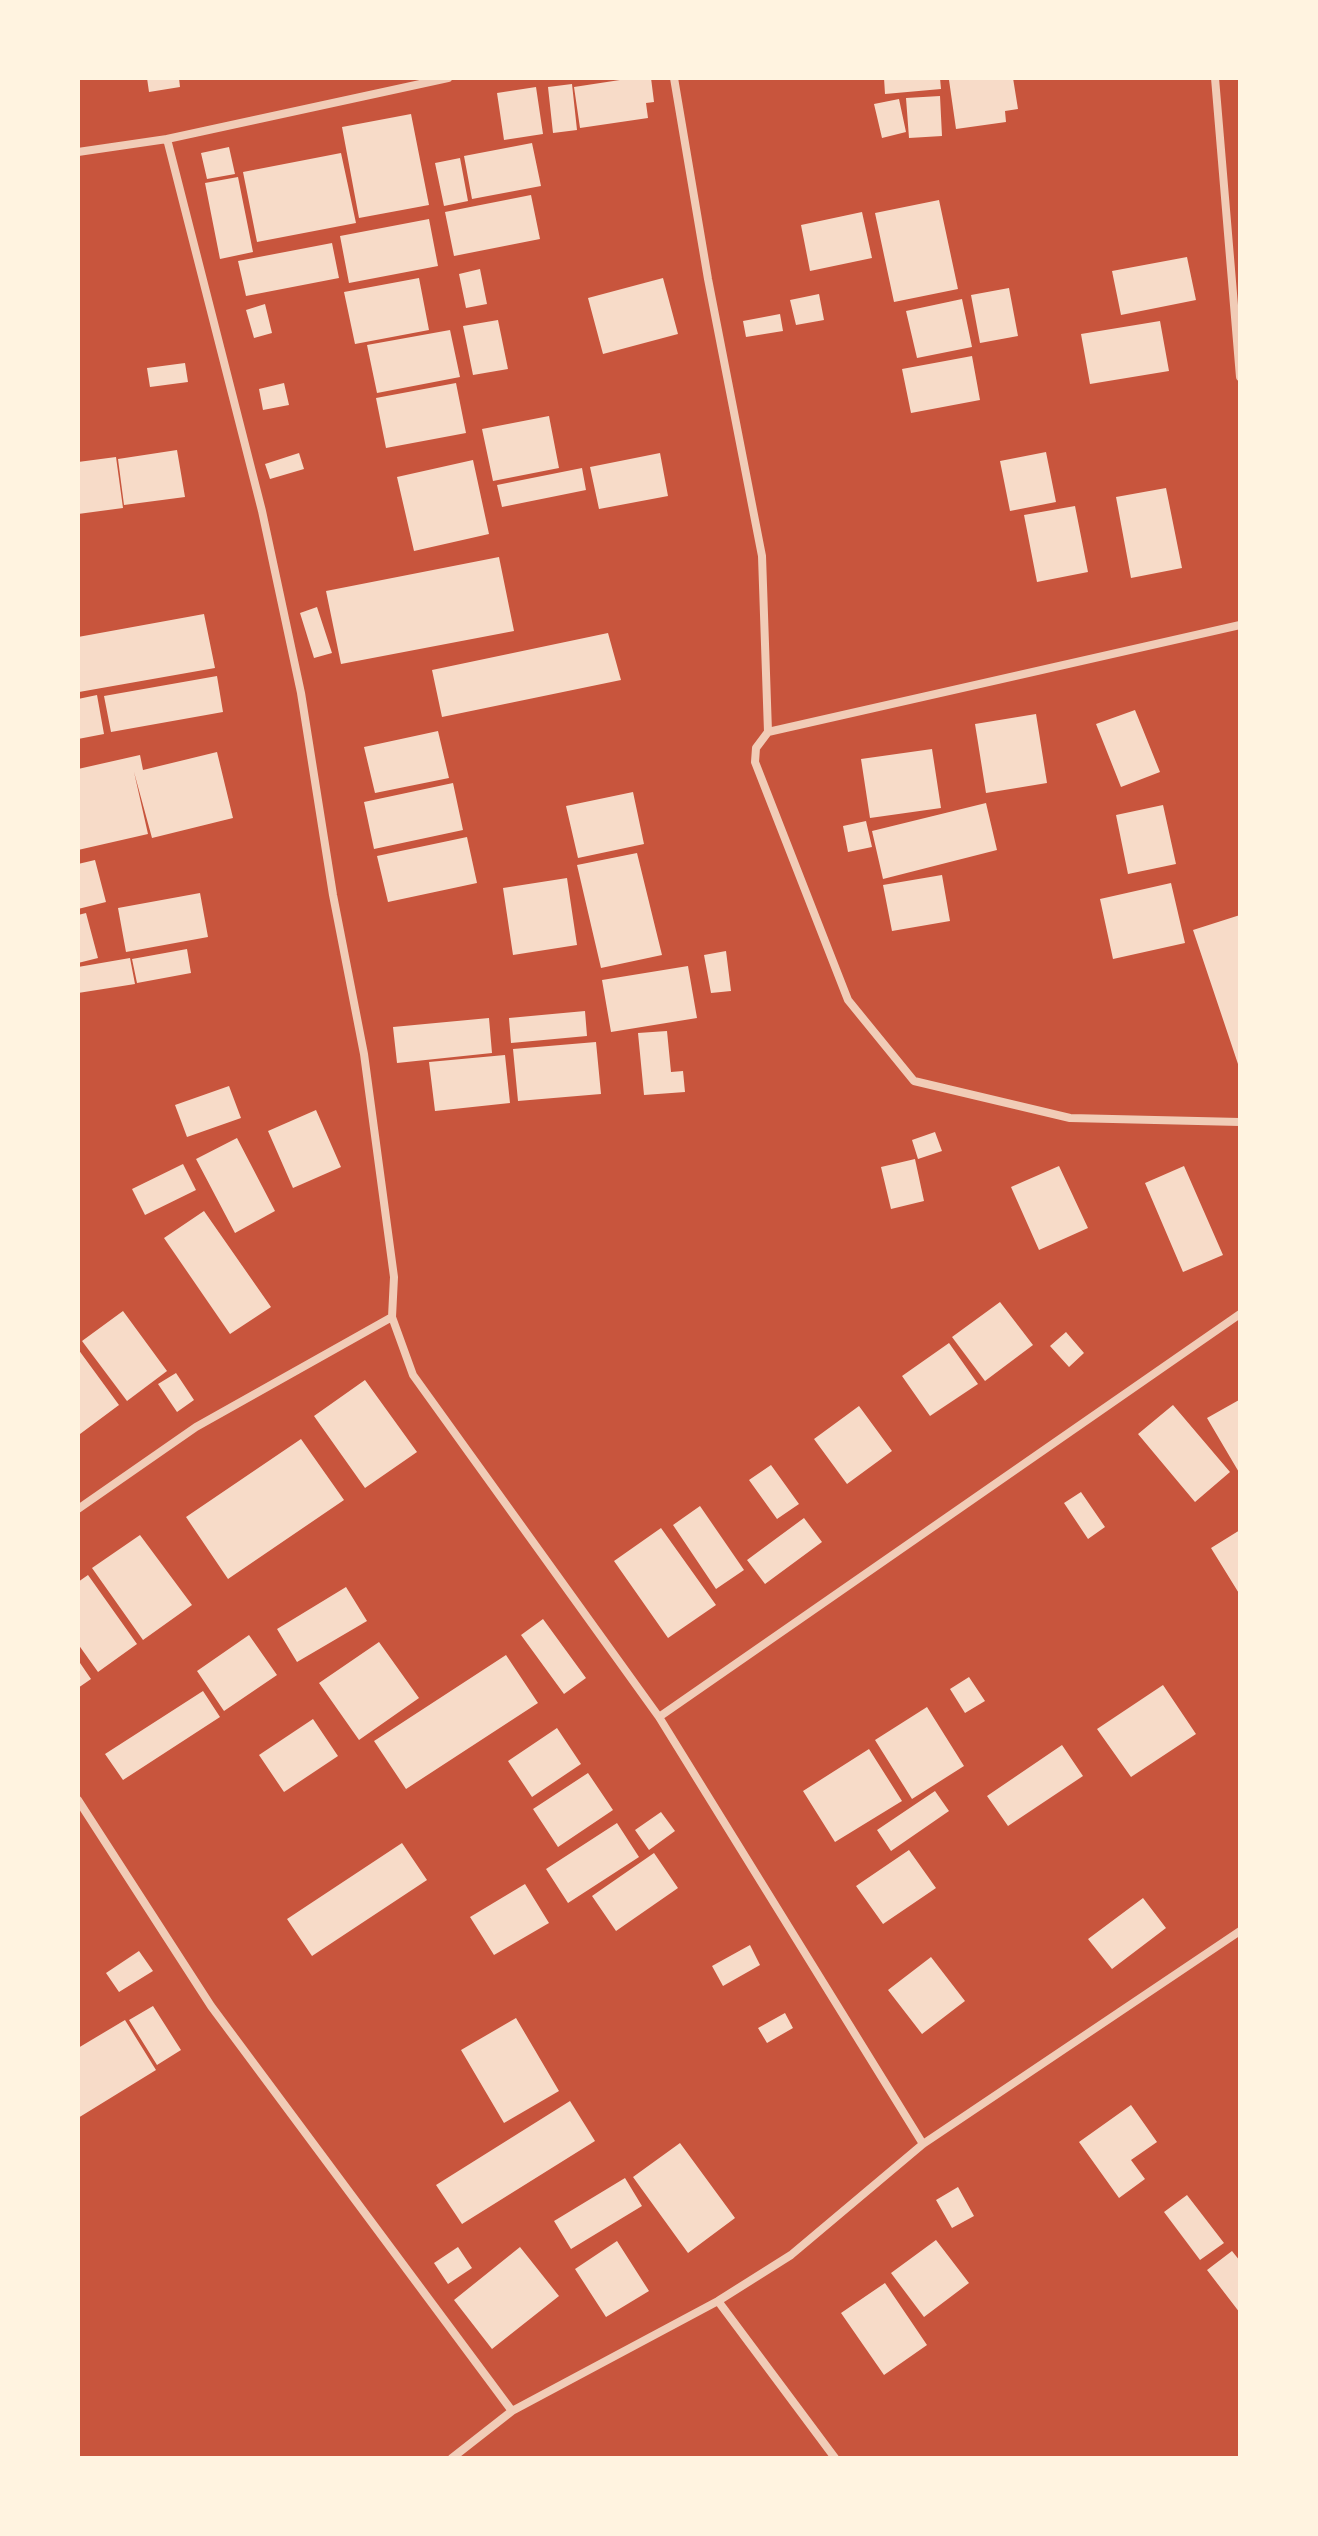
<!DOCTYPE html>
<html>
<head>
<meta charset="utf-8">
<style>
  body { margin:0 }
  #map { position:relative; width:1318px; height:2536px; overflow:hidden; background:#c8553d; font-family:Cabin,sans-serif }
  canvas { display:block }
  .frame { position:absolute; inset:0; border:80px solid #fff3e0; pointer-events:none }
</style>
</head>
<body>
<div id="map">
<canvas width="1318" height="2536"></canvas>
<div class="frame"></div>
</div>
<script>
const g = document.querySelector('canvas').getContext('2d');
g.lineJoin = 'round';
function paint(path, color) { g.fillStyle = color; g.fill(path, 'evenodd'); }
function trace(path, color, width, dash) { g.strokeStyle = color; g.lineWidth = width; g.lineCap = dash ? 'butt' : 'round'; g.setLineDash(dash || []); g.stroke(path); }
const building = new Path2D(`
  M147 78H179L180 87 149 92Z
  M633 78H651L654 102 646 103 648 118 580 128 574 87Z
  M884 78H940L941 89 885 94Z
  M964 78H1013L1018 109 1005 111 1006 122 956 129 949 80Z
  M572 84 577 130 553 133 548 87Z
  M536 87 543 134 504 140 497 93Z
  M940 96 942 136 909 138 906 98Z
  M899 99 906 132 882 138 874 104Z
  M411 114 429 205 359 218 342 127Z
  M532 143 541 186 472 199 464 156Z
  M229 147 235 174 207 179 201 153Z
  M341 153 356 223 257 242 243 172Z
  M460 158 468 201 444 206 435 163Z
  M238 177 253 252 220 259 205 183Z
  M531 195 540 239 454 256 445 212Z
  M939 200 958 289 894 302 875 213Z
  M862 212 872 258 810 271 801 225Z
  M429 219 438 266 349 283 340 236Z
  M332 243 339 278 246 296 238 261Z
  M1187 257 1196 300 1121 315 1112 271Z
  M480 269 487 304 466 308 459 274Z
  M419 278 429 330 355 344 344 292Z
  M663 278 678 334 603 354 588 298Z
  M1009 288 1018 336 980 343 971 295Z
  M819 294 824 320 796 325 790 300Z
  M962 299 972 347 917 358 906 311Z
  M265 304 272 333 254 338 246 310Z
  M780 314 783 331 746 337 743 321Z
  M498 320 508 369 473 375 463 326Z
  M1160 321 1169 371 1090 384 1081 334Z
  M450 330 460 377 377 393 367 345Z
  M972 356 980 400 911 413 902 369Z
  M185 363 188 382 150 387 147 368Z
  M284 383 289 405 263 410 259 389Z
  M456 383 466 433 386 448 376 398Z
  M549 416 559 468 493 481 482 429Z
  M177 450 185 497 124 505 118 459Z
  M1046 452 1056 502 1010 511 1000 461Z
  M299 453 304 469 270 479 265 464Z
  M660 453 668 496 599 509 590 467Z
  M116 457 123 508 78 514V462Z
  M473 460 489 534 414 551 397 477Z
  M582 468 586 490 502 507 497 485Z
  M1166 488 1182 568 1131 578 1116 497Z
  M1075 506 1088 572 1037 582 1024 515Z
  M499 557 514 631 341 664 326 591Z
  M317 607 332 653 314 658 300 613Z
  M204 614 215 668 79 692 78 637Z
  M608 633 621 680 442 717 432 670Z
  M217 676 223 712 111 732 104 696Z
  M97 695 104 734 78 739V699Z
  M1135 710 1160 772 1121 787 1096 724Z
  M1036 714 1047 783 986 793 975 724Z
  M438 731 449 778 375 793 364 747Z
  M932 749 941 808 870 818 861 759Z
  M217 752 233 818 152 838 134 772 148 834 78 850V769L140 755 143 770Z
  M453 783 463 830 374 849 364 802Z
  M633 792 644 844 578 858 566 806Z
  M986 803 997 850 883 879 872 831Z
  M1163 805 1176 864 1128 874 1116 815Z
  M866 821 872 847 848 852 843 826Z
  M467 837 477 883 388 902 377 856Z
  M637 853 662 955 601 968 577 865Z
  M95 860 106 902 78 909V864Z
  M942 875 950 921 892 931 883 885Z
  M567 878 577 945 513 955 503 888Z
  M1171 883 1185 943 1113 959 1100 899Z
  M200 893 208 937 126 952 118 908Z
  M86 913 98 958 78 963V915Z
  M1240 915V1067H1239L1193 930Z
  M187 949 191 973 137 983 132 959Z
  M726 951 731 991 711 993 704 955Z
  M130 958 135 984 78 993V967Z
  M688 966 697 1018 611 1032 602 980Z
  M585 1011 587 1036 511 1043 509 1018Z
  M489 1018 492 1053 397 1063 393 1027Z
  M667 1031 671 1072 683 1071 685 1092 644 1095 638 1033Z
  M596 1042 601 1094 518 1101 513 1049Z
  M505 1055 510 1103 435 1111 429 1062Z
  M229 1086 241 1118 187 1137 175 1105Z
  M316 1110 341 1167 293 1188 268 1131Z
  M935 1132 942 1151 918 1159 912 1140Z
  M237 1138 275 1211 235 1233 196 1159Z
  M915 1159 924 1201 891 1209 881 1167Z
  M183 1164 196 1190 145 1215 132 1189Z
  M1059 1166 1088 1228 1039 1250 1011 1187Z
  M1184 1166 1223 1255 1183 1272 1145 1183Z
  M204 1211 271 1307 230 1334 164 1238Z
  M1000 1302 1033 1345 985 1381 952 1337Z
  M123 1311 167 1371 127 1401 82 1341Z
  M1066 1332 1084 1353 1069 1367 1050 1346Z
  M949 1343 978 1384 930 1416 902 1376Z
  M78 1349 119 1405 80 1434 78 1432Z
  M176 1373 194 1400 177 1412 158 1384Z
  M365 1380 417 1452 365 1488 314 1416Z
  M1239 1400 1240 1402V1474L1207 1418Z
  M1173 1405 1230 1472 1195 1502 1138 1434Z
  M859 1406 892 1451 847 1484 814 1439Z
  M301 1439 344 1500 228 1579 186 1517Z
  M771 1465 799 1504 777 1519 749 1480Z
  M1081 1492 1105 1527 1088 1539 1064 1503Z
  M700 1506 744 1570 716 1589 673 1525Z
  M804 1518 822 1542 765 1584 747 1560Z
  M661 1528 716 1605 668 1638 614 1561Z
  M1240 1530V1595L1211 1548Z
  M140 1535 192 1605 143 1640 92 1568Z
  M88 1575 137 1644 98 1672 78 1644V1582Z
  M346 1587 367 1621 297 1662 277 1629Z
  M543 1619 586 1678 564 1694 521 1635Z
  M249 1635 277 1675 224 1711 197 1671Z
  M379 1642 419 1698 359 1740 319 1683Z
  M506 1655 538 1703 406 1789 374 1741Z
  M78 1660 91 1679 78 1688Z
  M969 1677 985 1701 965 1713 950 1689Z
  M1163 1685 1196 1734 1131 1777 1097 1729Z
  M203 1691 220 1717 123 1780 105 1754Z
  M927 1707 964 1766 912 1799 875 1740Z
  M313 1719 338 1756 284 1792 259 1755Z
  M557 1728 581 1764 532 1797 508 1761Z
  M1062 1745 1083 1776 1008 1826 987 1796Z
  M869 1749 902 1801 835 1842 803 1791Z
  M588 1773 613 1810 558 1847 533 1809Z
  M935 1791 949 1811 891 1851 877 1830Z
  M661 1812 675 1831 649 1850 635 1830Z
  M617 1823 639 1857 568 1903 546 1869Z
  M402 1843 427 1880 312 1956 287 1919Z
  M909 1850 936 1888 883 1924 856 1886Z
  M654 1853 678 1888 616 1931 592 1896Z
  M525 1884 549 1923 494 1955 470 1917Z
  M1143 1898 1166 1928 1112 1969 1088 1939Z
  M750 1945 760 1965 723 1986 712 1966Z
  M139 1951 153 1971 119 1992 106 1973Z
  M931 1957 965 2001 922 2034 888 1990Z
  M153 2006 181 2050 157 2065 129 2020Z
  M785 2013 793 2028 767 2043 758 2028Z
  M516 2018 559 2091 504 2123 461 2050Z
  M125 2020 156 2070 78 2118V2048Z
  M570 2101 595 2141 462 2224 436 2185Z
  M1131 2105 1157 2142 1131 2160 1145 2179 1119 2198 1079 2142Z
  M680 2143 735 2218 688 2253 633 2177Z
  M625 2178 642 2206 571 2249 554 2221Z
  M958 2187 974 2216 952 2228 936 2200Z
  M1187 2195 1224 2243 1200 2260 1164 2212Z
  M936 2240 969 2283 924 2317 891 2273Z
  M617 2241 649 2291 606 2317 575 2269Z
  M458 2247 472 2268 448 2284 434 2263Z
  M520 2247 559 2296 492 2349 454 2300Z
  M1232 2251 1240 2261V2313L1207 2270Z
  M885 2283 927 2345 884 2375 841 2313Z`);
const minor = new Path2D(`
  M674 78 708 279 762 556 768 732
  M1215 78 1240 377
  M167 139 262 511 301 693 333 895 364 1054 394 1277 392 1317 413 1375 659 1717 923 2144
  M78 152 167 139 448 78
  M1240 625 768 732 756 748 755 762 848 1000 914 1081 1070 1118 1240 1122
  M78 1509 196 1427 392 1317
  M659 1717 1240 1314
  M78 1800 211 2006 512 2411
  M718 2301 835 2458
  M452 2458 512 2411 718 2301 791 2255 923 2144 1240 1931`);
paint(building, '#f7dbc8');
trace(minor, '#f1ccb7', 8);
</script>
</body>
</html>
